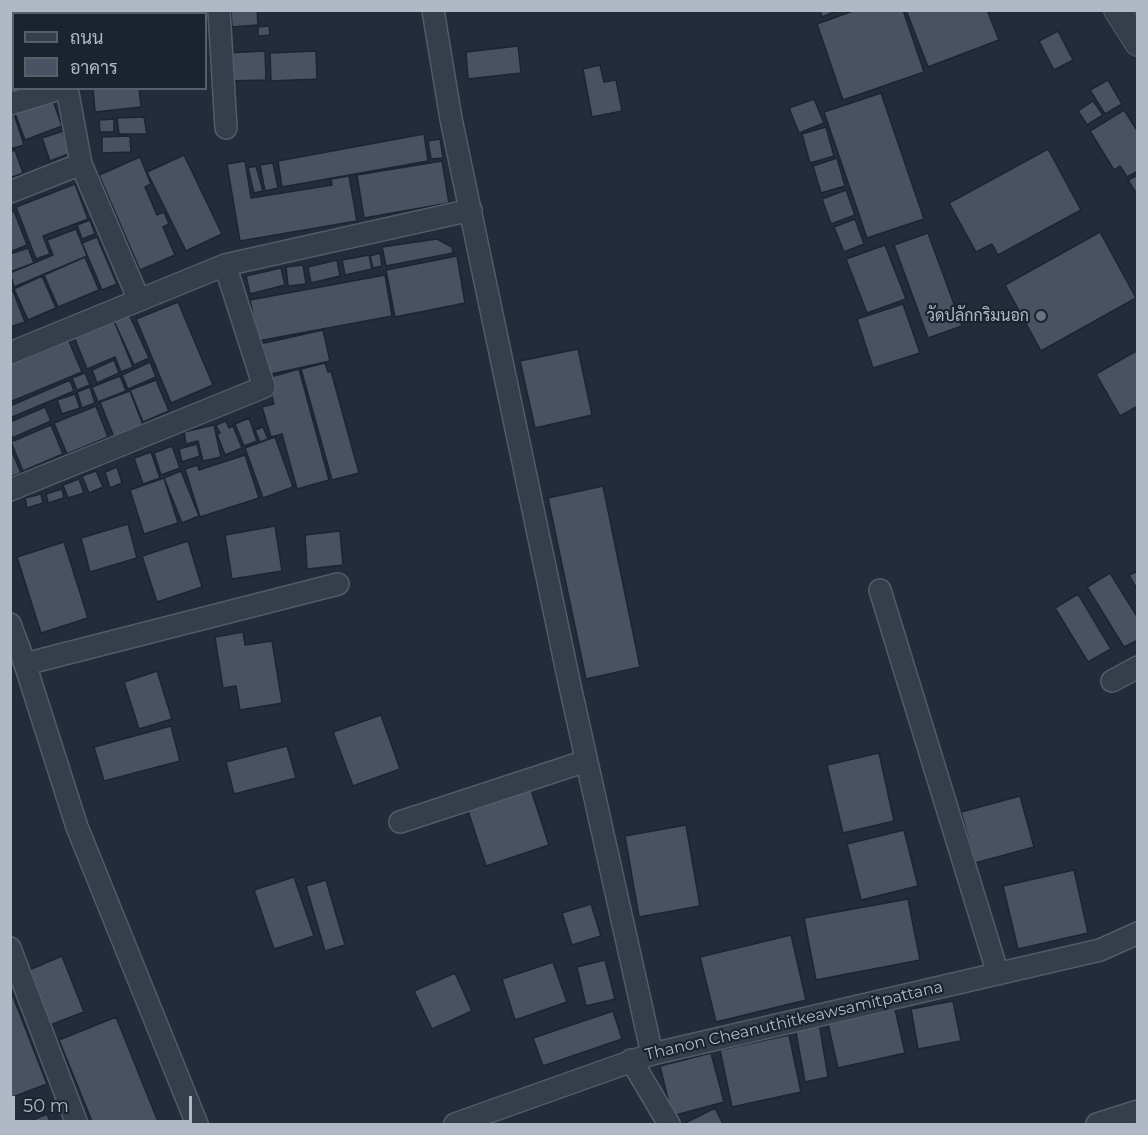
<!DOCTYPE html>
<html>
<head>
<meta charset="utf-8">
<style>
  body { margin:0 }
  #map { position:relative; width:1148px; height:1135px; overflow:hidden; background:#222c3a; font-family:Montserrat,Sarabun,sans-serif }
  canvas { display:block }
  .frame { position:absolute; inset:0; border:12px solid #b0b8c6; pointer-events:none }
  .legend { position:absolute; left:12px; top:12px; width:195px; height:78px; box-sizing:border-box; background:#1b232f; border:2px solid #575f6b; margin:0; padding:8px 10px; list-style:none; font-size:18px; color:#b0b8c6 }
  .legend li { display:flex; align-items:center; gap:12px; height:30px }
  .legend b { width:30px; border:2px solid #575f6b }
  .scale { position:absolute; left:12px; top:1096px; width:180px; height:27px; box-sizing:border-box; border:3px solid #b0b8c6; border-top:0; padding-left:8px; font-size:18px; line-height:21px; white-space:nowrap; color:#b0b8c6; -webkit-text-stroke:4px #1b232f; paint-order:stroke }
</style>
</head>
<body>
<div id="map">
<canvas width="1148" height="1135"></canvas>
<div class="frame"></div>
<ul class="legend">
<li><b style="height:8px;background:#353e4a"></b>ถนน</li>
<li><b style="height:16px;background:#485263"></b>อาคาร</li>
</ul>
<div class="scale">50 m</div>
</div>
<script>
const g = document.querySelector('canvas').getContext('2d');
g.lineJoin = 'round';
function paint(path, color) { g.fillStyle = color; g.fill(path, 'evenodd'); }
function trace(path, color, width, dash) { g.strokeStyle = color; g.lineWidth = width; g.lineCap = dash ? 'butt' : 'round'; g.setLineDash(dash || []); g.stroke(path); }
function drawText(font, color, halo, rows, align = 'center') {
  g.font = font + ' Montserrat,Sarabun,sans-serif'; g.lineWidth = 4.5; g.setLineDash([]); g.textBaseline = 'middle'; g.strokeStyle = halo; g.fillStyle = color; for (const [text, x, y, turn = 0] of rows) {
    g.save(); g.translate(x, y); g.rotate((+turn || 0) * Math.PI / 180); g.textAlign = isNaN(turn) ? turn : align; if (halo) g.strokeText(text, 0, 0); g.fillText(text, 0, 0); g.restore();
  }
}
const building = new Path2D(`
  M80 10H138V14H81Z
  M231 10H257L258 25 232 27Z
  M820 10H839L822 17Z
  M856 10H903L924 72 843 100 817 24Z
  M906 10H987L999 40 928 67Z
  M12 26 14 32V59L10 60Z
  M269 26 270 35 258 36V27Z
  M1058 31 1073 60 1054 70 1039 41Z
  M518 46 521 73 468 79 466 52Z
  M265 51 266 80 229 81 228 53Z
  M316 51 317 79 271 81 270 53Z
  M600 65 604 82 616 80 622 111 592 117 583 69Z
  M14 66V88H41L10 98V67Z
  M1108 80 1122 104 1105 114 1090 90Z
  M93 88H139L141 107 95 112Z
  M881 93 924 219 867 238 824 112Z
  M51 95 62 126 25 140 13 108Z
  M814 99 824 123 799 133 789 108Z
  M1093 101 1103 115 1087 125 1078 111Z
  M1124 110 1138 132V171L1127 177 1120 166 1114 170 1090 131Z
  M14 114 24 145 10 149V115Z
  M144 117 147 134H119L117 118Z
  M114 119V132H100L99 120Z
  M826 127 834 156 810 163 802 134Z
  M63 131 71 153 50 161 42 138Z
  M424 134 428 161 282 187 278 161Z
  M130 136 131 152 102 153V137Z
  M440 139 443 158 431 159 428 141Z
  M1048 149 1081 210 998 255 992 244 976 252 949 203Z
  M15 150 23 173 10 178V152Z
  M184 155 222 234 186 251 147 172Z
  M140 157 151 184 145 187 157 215 164 212 169 224 163 227 175 255 140 270 99 175Z
  M837 158 845 186 821 193 813 166Z
  M245 161 251 198 332 185 331 179 349 176 357 221 240 241 227 164Z
  M442 161 449 203 364 218 357 175Z
  M273 163 278 188 265 191 260 165Z
  M256 166 263 191 254 193 248 168Z
  M1138 175V196L1128 180Z
  M75 184 88 219 43 236 50 254 36 259 16 207Z
  M846 190 855 215 831 224 822 199Z
  M14 211 27 245 10 252V213Z
  M855 219 864 244 844 252 834 227Z
  M90 220 95 234 82 239 77 225Z
  M76 229 87 256 14 287 10 273 53 255 47 240Z
  M1100 232 1136 298 1041 351 1005 285Z
  M928 233 962 326 928 338 894 245Z
  M97 237 117 284 102 290 82 243Z
  M437 239 452 247 453 253 386 266 382 247Z
  M885 245 906 299 867 313 846 259Z
  M28 248 34 263 10 272V254Z
  M380 253 382 266 373 268 370 256Z
  M369 255 372 269 345 275 342 260Z
  M457 256 465 303 395 317 386 270Z
  M85 257 99 290 58 307 44 275Z
  M337 260 340 276 311 283 308 267Z
  M303 265 306 284 288 286 286 267Z
  M281 268 285 285 250 294 246 276Z
  M385 275 392 316 258 341 250 300Z
  M42 276 56 308 28 320 14 289Z
  M13 291 25 322 10 327V292Z
  M178 302 213 385 171 403 136 319Z
  M903 304 920 353 873 368 857 319Z
  M129 314 149 358 134 365 114 321Z
  M114 321 133 367 121 372 115 357 87 369 74 337Z
  M323 330 330 361 267 375 260 344Z
  M68 339 82 372 10 402V363Z
  M578 349 592 415 535 428 520 361Z
  M1138 350V406L1120 416 1096 374Z
  M114 360 119 373 97 383 92 370Z
  M150 362 156 377 128 389 122 375Z
  M325 363 328 372 331 371 359 473 332 480 301 369Z
  M299 369 329 480 297 489 282 434 271 437 262 407 274 404 267 378Z
  M85 373 90 385 77 390 72 378Z
  M120 376 126 391 98 402 92 387Z
  M70 380 74 391 10 418V406Z
  M156 380 169 411 143 422 130 390Z
  M90 387 95 403 82 408 77 392Z
  M130 391 143 425 114 437 100 402Z
  M75 394 80 408 62 414 57 400Z
  M96 406 108 437 67 454 54 423Z
  M45 407 51 421 12 438 10 422Z
  M249 418 257 441 244 446 235 424Z
  M226 421 229 428 233 426 242 448 225 455 217 434 220 433 216 425Z
  M51 425 63 454 23 471 11 442Z
  M214 425 221 457 203 461 198 441 186 444 184 432Z
  M263 427 268 439 260 442 255 430Z
  M275 437 293 487 263 498 245 448Z
  M197 444 200 456 182 462 179 449Z
  M172 446 180 468 161 475 154 453Z
  M10 447 21 473 10 477Z
  M151 452 160 478 143 484 134 458Z
  M245 455 259 498 200 517 185 469 198 465 199 470Z
  M117 467 122 483 110 488 105 472Z
  M96 471 103 487 89 493 82 476Z
  M181 471 199 516 182 523 164 478Z
  M164 478 178 523 144 534 130 490Z
  M79 479 84 493 68 498 63 485Z
  M603 486 640 667 586 679 548 498Z
  M62 489 64 498 48 503 46 494Z
  M41 494 43 503 27 508 25 498Z
  M128 524 137 558 90 572 81 538Z
  M275 526 282 571 232 579 225 535Z
  M340 531 343 565 307 569 305 535Z
  M188 541 202 587 157 602 142 556Z
  M64 542 88 618 41 633 17 557Z
  M1138 571V591L1129 575Z
  M1110 573 1138 618V640L1124 647 1087 587Z
  M1078 594 1111 649 1088 662 1055 608Z
  M243 632 245 645 272 641 282 703 240 710 236 686 223 688 215 637Z
  M157 671 172 719 139 729 124 682Z
  M381 715 400 769 353 786 333 732Z
  M171 726 180 761 104 781 94 747Z
  M287 746 296 778 234 794 226 762Z
  M879 753 894 821 843 833 827 765Z
  M531 790 549 845 486 866 468 811Z
  M1020 796 1034 847 975 863 961 812Z
  M686 825 700 906 639 917 625 836Z
  M904 830 918 886 861 900 847 844Z
  M1074 870 1088 933 1018 949 1003 886Z
  M294 877 314 936 274 949 254 890Z
  M326 880 345 945 325 951 306 886Z
  M908 899 920 960 816 980 804 918Z
  M591 904 601 936 572 945 562 913Z
  M791 935 806 1000 716 1022 700 957Z
  M62 956 84 1012 50 1025 29 970Z
  M605 960 615 999 586 1006 577 967Z
  M553 962 567 1002 515 1020 502 979Z
  M455 973 472 1011 432 1029 414 991Z
  M10 989 47 1084 10 1098Z
  M953 1001 961 1041 918 1049 911 1009Z
  M895 1009 905 1053 838 1068 828 1024Z
  M613 1011 622 1039 543 1066 533 1038Z
  M116 1017 159 1124H93L59 1040Z
  M819 1023 828 1077 805 1082 795 1027Z
  M789 1035 801 1092 732 1107 720 1050Z
  M711 1053 724 1102 672 1116 660 1066Z
  M715 1108 723 1124H683Z
  M47 1114 51 1124H23Z`);
const minor = new Path2D(`
  M219 10 226 128
  M433 10 451 119 570 686 652 1054
  M32 14 41 10
  M10 21 14 20
  M67 88 81 164 139 300
  M10 104 62 88
  M10 192 81 164
  M10 353 225 265 471 210
  M10 490 264 387 225 265
  M880 590 998 974
  M10 624 25 664 77 827 197 1124
  M25 664 338 584
  M1112 681 1138 667
  M400 822 586 761
  M10 948 77 1124
  M631 1060 669 1124
  M455 1124 652 1054 1100 950 1138 933
  M1097 1124 1138 1111`);
const tertiary = new Path2D(`
  M1117 10 1138 43`);
const markers = [
  [1041,316,6,"#6b7280"]
];
const poiNames = [
  ["วัดปลักกริมนอก",1029,316]
];
const streetNames = [
  ["Thanon Cheanuthitkeawsamitpattana",794,1021,-13]
];
paint(building, '#485263');
trace(building, '#1d2531', 1.5);
trace(minor, '#535b68', 24);
trace(tertiary, '#535b68', 28);
trace(minor, '#353e4a', 21);
trace(tertiary, '#353e4a', 26);
for (const [x, y, r, color] of markers) { const dot = new Path2D(); dot.arc(x, y, r, 0, 2 * Math.PI); g.fillStyle = color; g.fill(dot); trace(dot, '#1b232f', 2); }
drawText('16px', '#b0b8c6', '#1b232f', poiNames, 'right');
drawText('16px', '#b0b8c6', '#1b232f', streetNames);
</script>
</body>
</html>
